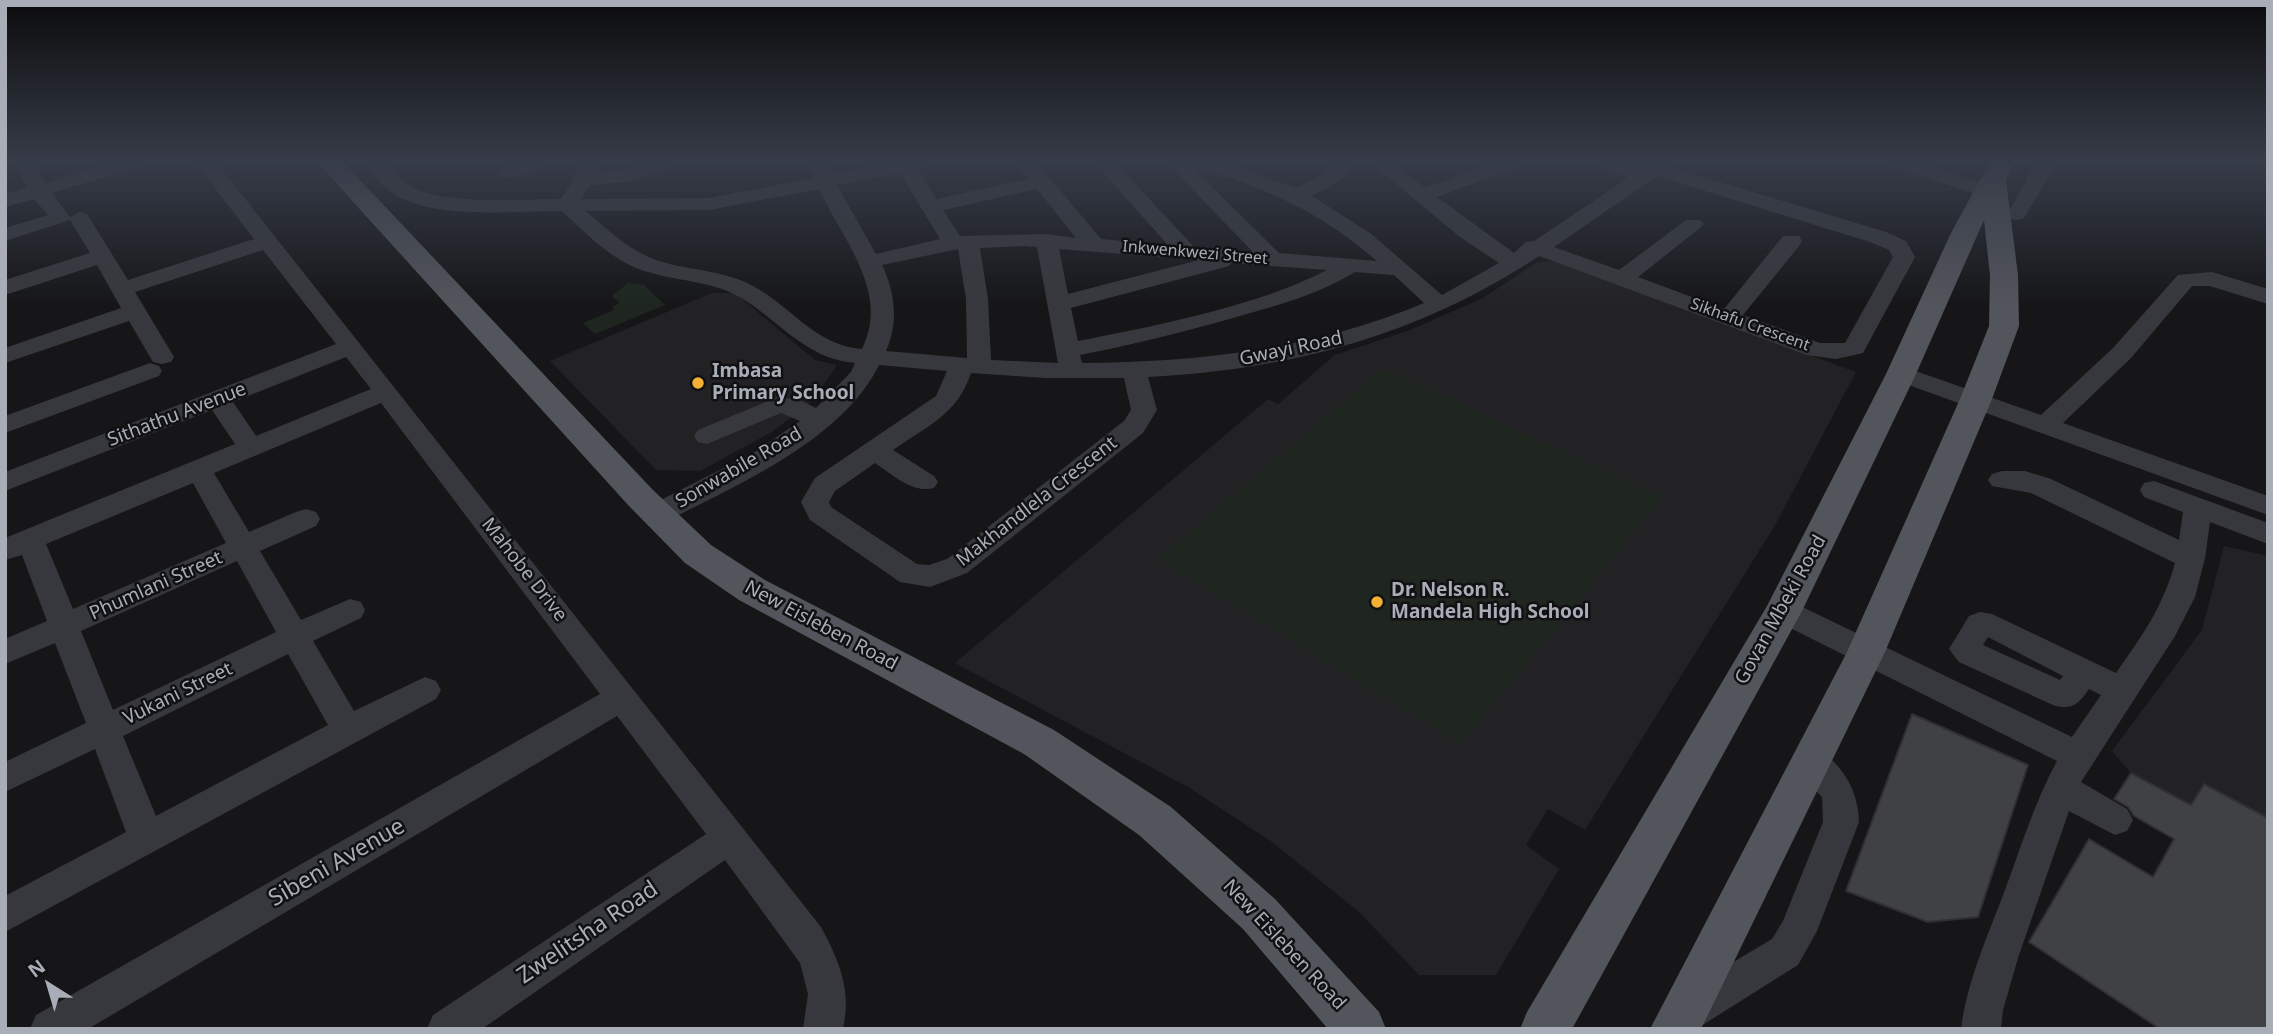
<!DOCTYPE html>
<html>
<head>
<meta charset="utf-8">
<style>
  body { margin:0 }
  #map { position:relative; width:2273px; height:1034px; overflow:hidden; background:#161618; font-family:"Noto Sans",sans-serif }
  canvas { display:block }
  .frame { position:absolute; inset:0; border:7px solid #a8adb8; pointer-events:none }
  .north { position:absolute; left:14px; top:950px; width:70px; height:70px; -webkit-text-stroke:5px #111113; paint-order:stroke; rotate:323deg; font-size:19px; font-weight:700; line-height:28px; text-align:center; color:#a8adb8 }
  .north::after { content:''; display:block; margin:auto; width:24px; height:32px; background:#a8adb8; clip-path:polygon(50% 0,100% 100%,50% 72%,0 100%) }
</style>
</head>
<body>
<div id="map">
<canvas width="2273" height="1034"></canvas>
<div class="frame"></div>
<div class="north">N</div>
</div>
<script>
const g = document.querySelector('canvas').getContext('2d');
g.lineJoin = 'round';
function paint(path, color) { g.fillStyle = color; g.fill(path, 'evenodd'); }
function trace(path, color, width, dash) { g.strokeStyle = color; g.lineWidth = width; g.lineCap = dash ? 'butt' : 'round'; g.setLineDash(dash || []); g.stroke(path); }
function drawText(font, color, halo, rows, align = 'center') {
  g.font = font + ' "Noto Sans",sans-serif'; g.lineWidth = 5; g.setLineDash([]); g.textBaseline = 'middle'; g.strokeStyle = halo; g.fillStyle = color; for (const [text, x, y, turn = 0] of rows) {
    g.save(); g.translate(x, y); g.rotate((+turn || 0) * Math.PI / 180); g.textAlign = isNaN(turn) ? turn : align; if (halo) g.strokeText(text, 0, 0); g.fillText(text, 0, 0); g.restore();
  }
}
const built = new Path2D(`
  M1552 261 1856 372 1774 527 1585 830 1548 809 1526 845 1559 869 1496 975H1419L1358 911 1272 842 1188 787 955 663 1268 399 1278 404 1335 355 1410 330 1483 298 1536 263Z
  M712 293H735L815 360 837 365 812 401 772 432 700 471 656 470 550 361Z
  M2224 546 2268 556V818L2204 784 2191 805 2131 773 2112 751 2202 630Z`);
const green = new Path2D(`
  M628 283 644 285 665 305 595 334 583 323 614 310 612 307 620 303 612 296Z
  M1383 368 1662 497 1461 744 1158 559Z`);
const building = new Path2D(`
  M1912 714 2028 765 1978 917 1928 922 1846 891Z
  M2131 773 2191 805 2204 784 2268 818V1029H2160L2029 942 2089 839 2153 877 2174 839 2134 816 2128 807 2114 799Z`);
const minor = new Path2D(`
  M14 162H34L45 183 113 162H145L142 166 52 193 70 217 80 212 87 214 128 280 254 239 195 162H216L821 927C839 960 852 991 843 1029H803L808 994 800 963 725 860 482 1029H427L433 1015 706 834 617 716 88 1029H30L36 1015 600 694 381 403 214 473 249 532 296 512 306 509 316 512 320 519 316 526 260 551 301 620 350 599 361 602 365 610 361 618 313 641 354 711 425 677 436 681 441 690 436 699 5 932V896L126 832 95 749 5 792V762L86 723 55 643 5 664V639L47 621 22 555 5 560V538L235 444 212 410 5 491V472L336 344 263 250 135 292 174 357 171 362 162 364 153 362 129 321 5 363V348L121 308 97 265 5 295V280L90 253 70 220 5 241V228L48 215 34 199 5 207V194L27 188ZM346 357 371 389 256 436 233 402ZM193 483 226 543 73 609 46 544ZM237 561 276 632 113 710 81 631ZM288 654 328 725 156 816 123 736Z
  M364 162H386C394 170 404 183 414 188 448 205 522 199 561 199L574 179 578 162H598L596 172 624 170 647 162H677L674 166 627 182 590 185 581 199 709 198 814 178 806 162H826L832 174 893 162H935L932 166 918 169 936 199 1028 179 1015 162H1036L1101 239 1168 245 1094 162H1115L1194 247 1252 251 1166 162H1220L1296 188 1325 173 1335 162H1356L1339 181 1312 196 1370 233 1442 295 1499 263 1460 237 1370 162H1393L1425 188 1494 162H1523L1520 166 1437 197 1514 253 1526 242 1534 241 1628 178 1601 166 1598 162H1626L1641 169 1651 162H1675L1670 167 1886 232 1906 241 1915 257 1863 353 1836 359 1807 355 1539 256C1420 335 1290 370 1148 377L1157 410 1143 433 967 573 930 587 900 582 810 520 801 502 815 478 936 396 947 371 879 365C843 439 738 485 667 521L657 524 647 521 643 514 647 507 755 452 800 421 781 413 707 444 698 442 694 436 698 430 778 397 799 400 816 408 851 372 855 363C804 359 778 318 736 295 709 281 677 281 648 272 613 262 588 235 562 211 514 211 442 219 399 197 387 191 372 173 364 162ZM1193 168C1262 184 1323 214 1377 261L1279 253ZM900 173 940 239 876 254 837 185ZM1657 176 1870 242 1889 250 1893 257 1845 343H1820L1743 315 1799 246 1802 241 1799 236H1783L1724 309 1638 277 1700 228 1704 224 1700 220H1686L1619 270 1554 247ZM819 189C842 239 891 292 862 349 816 346 792 307 753 286 726 271 695 271 666 263 634 255 610 232 586 211L709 210ZM1037 189 1076 238 1046 234 960 236 943 210ZM1024 246 1037 247 1058 363 991 360 988 299 980 248ZM958 249 966 299 967 358 886 351C899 323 895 292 882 265ZM1059 249 1199 260 1068 294ZM1231 263 1327 270C1258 306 1154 326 1078 341L1071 308 1229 266ZM1355 272 1394 275 1424 303C1315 349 1200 362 1082 363L1080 355C1132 345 1183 332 1233 318 1275 306 1317 295 1355 272ZM971 373 1045 378H1124L1131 410 1124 421 947 559 929 565 917 564 831 507 829 502 835 491 875 463C892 474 912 494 934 488L938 482 934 476 893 450C927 426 957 415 971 373Z
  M521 162H550L547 166 517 177H503L500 173 503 169Z
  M1887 162H1918L2002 190 2005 194 2002 198H1988L1890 166Z
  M2037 162H2057L2024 218 2017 220 1990 216 1987 212 1990 208 2011 207Z
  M2212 272 2268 289V304L2210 286H2192L2131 358 2063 423 2268 496V515L1892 379 1889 374 1892 369 1901 366 1910 369 2041 415 2113 348 2178 275Z
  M150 363 159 366 162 371 159 376 5 433V416Z
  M2002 471H2025L2051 479 2179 540 2183 512 2144 497 2140 490 2144 483 2154 481 2268 523V544L2210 522 2205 558 2195 597 2175 636 2081 782 2127 809 2133 820 2127 831 2115 835 2069 811 2018 958 2003 1010 2001 1029H1961C1967 981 1988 935 2005 890 2021 847 2035 801 2057 761L1772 619 1768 611 1772 603 1783 600 1794 603 2072 737 2101 695 2089 689C2079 704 2071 711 2053 705L1959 662 1949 649 1969 616 1980 612 1992 614 2116 673C2143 634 2162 609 2175 563L2031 493 1992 486 1988 480 1992 474ZM1988 637 2063 676 2060 680 1983 645Z
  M1810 747C1840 757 1859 791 1859 822L1817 931 1798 965 1701 1026 1694 1029 1673 1026 1667 1012 1673 998 1772 939 1783 921 1823 822 1822 797 1798 771 1793 761 1798 751Z`);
const major = new Path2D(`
  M317 162H343L653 490 711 545 765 580 1054 730 1171 807 1275 899 1379 1012 1386 1029H1328L1243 929 1139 835 1024 754 739 600 685 563 629 506Z
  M1990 162H2015L2006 180 2018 275 2019 326 1992 399 1885 652 1701 1029H1650L1847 652 1960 399 1989 326 1990 275 1984 220 1916 374 1802 611 1572 1029H1520L1527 1012 1767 606 1886 374 1951 233Z`);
const markers = [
  [698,383,7,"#f2b134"],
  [1377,602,7,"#f2b134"]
];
const farStreetnames = [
  ["Inkwenkwezi Street",1195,253,5],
  ["Sikhafu Crescent",1750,325,20]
];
const streetNames = [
  ["Gwayi Road",1291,349,-12],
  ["Sithathu Avenue",177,415,-21],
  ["Sonwabile Road",739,468,-30],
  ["Makhandlela Crescent",1037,502,-38],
  ["Mahobe Drive",524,570,52],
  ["Phumlani Street",156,586,-24],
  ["Govan Mbeki Road",1781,610,-61],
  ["New Eisleben Road",821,626,28],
  ["Vukani Street",178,694,-26],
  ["New Eisleben Road",1284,945,47]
];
const poiNames = [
  ["Imbasa",712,372],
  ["Primary School",712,394],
  ["Dr. Nelson R.",1391,591],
  ["Mandela High School",1391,613]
];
const nearStreetnames = [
  ["Sibeni Avenue",337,863,-30],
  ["Zwelitsha Road",588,933,-34]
];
paint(built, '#222225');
paint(green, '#1e261f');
paint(building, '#404145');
trace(building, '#303034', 2);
paint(minor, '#37383d');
paint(major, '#53555c');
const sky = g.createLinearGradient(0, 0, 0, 307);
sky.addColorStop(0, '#0c0c0d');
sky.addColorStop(0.53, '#363c48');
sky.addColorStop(1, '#363c4800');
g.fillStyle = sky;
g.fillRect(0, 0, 2273, 307);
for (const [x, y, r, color] of markers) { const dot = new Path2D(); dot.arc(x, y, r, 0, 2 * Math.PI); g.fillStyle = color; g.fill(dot); trace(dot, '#111113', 2.5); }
drawText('16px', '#a8adb8', '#111113', farStreetnames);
drawText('19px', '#a8adb8', '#111113', streetNames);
drawText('bold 19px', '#a8adb8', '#111113', poiNames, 'left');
drawText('23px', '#a8adb8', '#111113', nearStreetnames);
</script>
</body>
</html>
